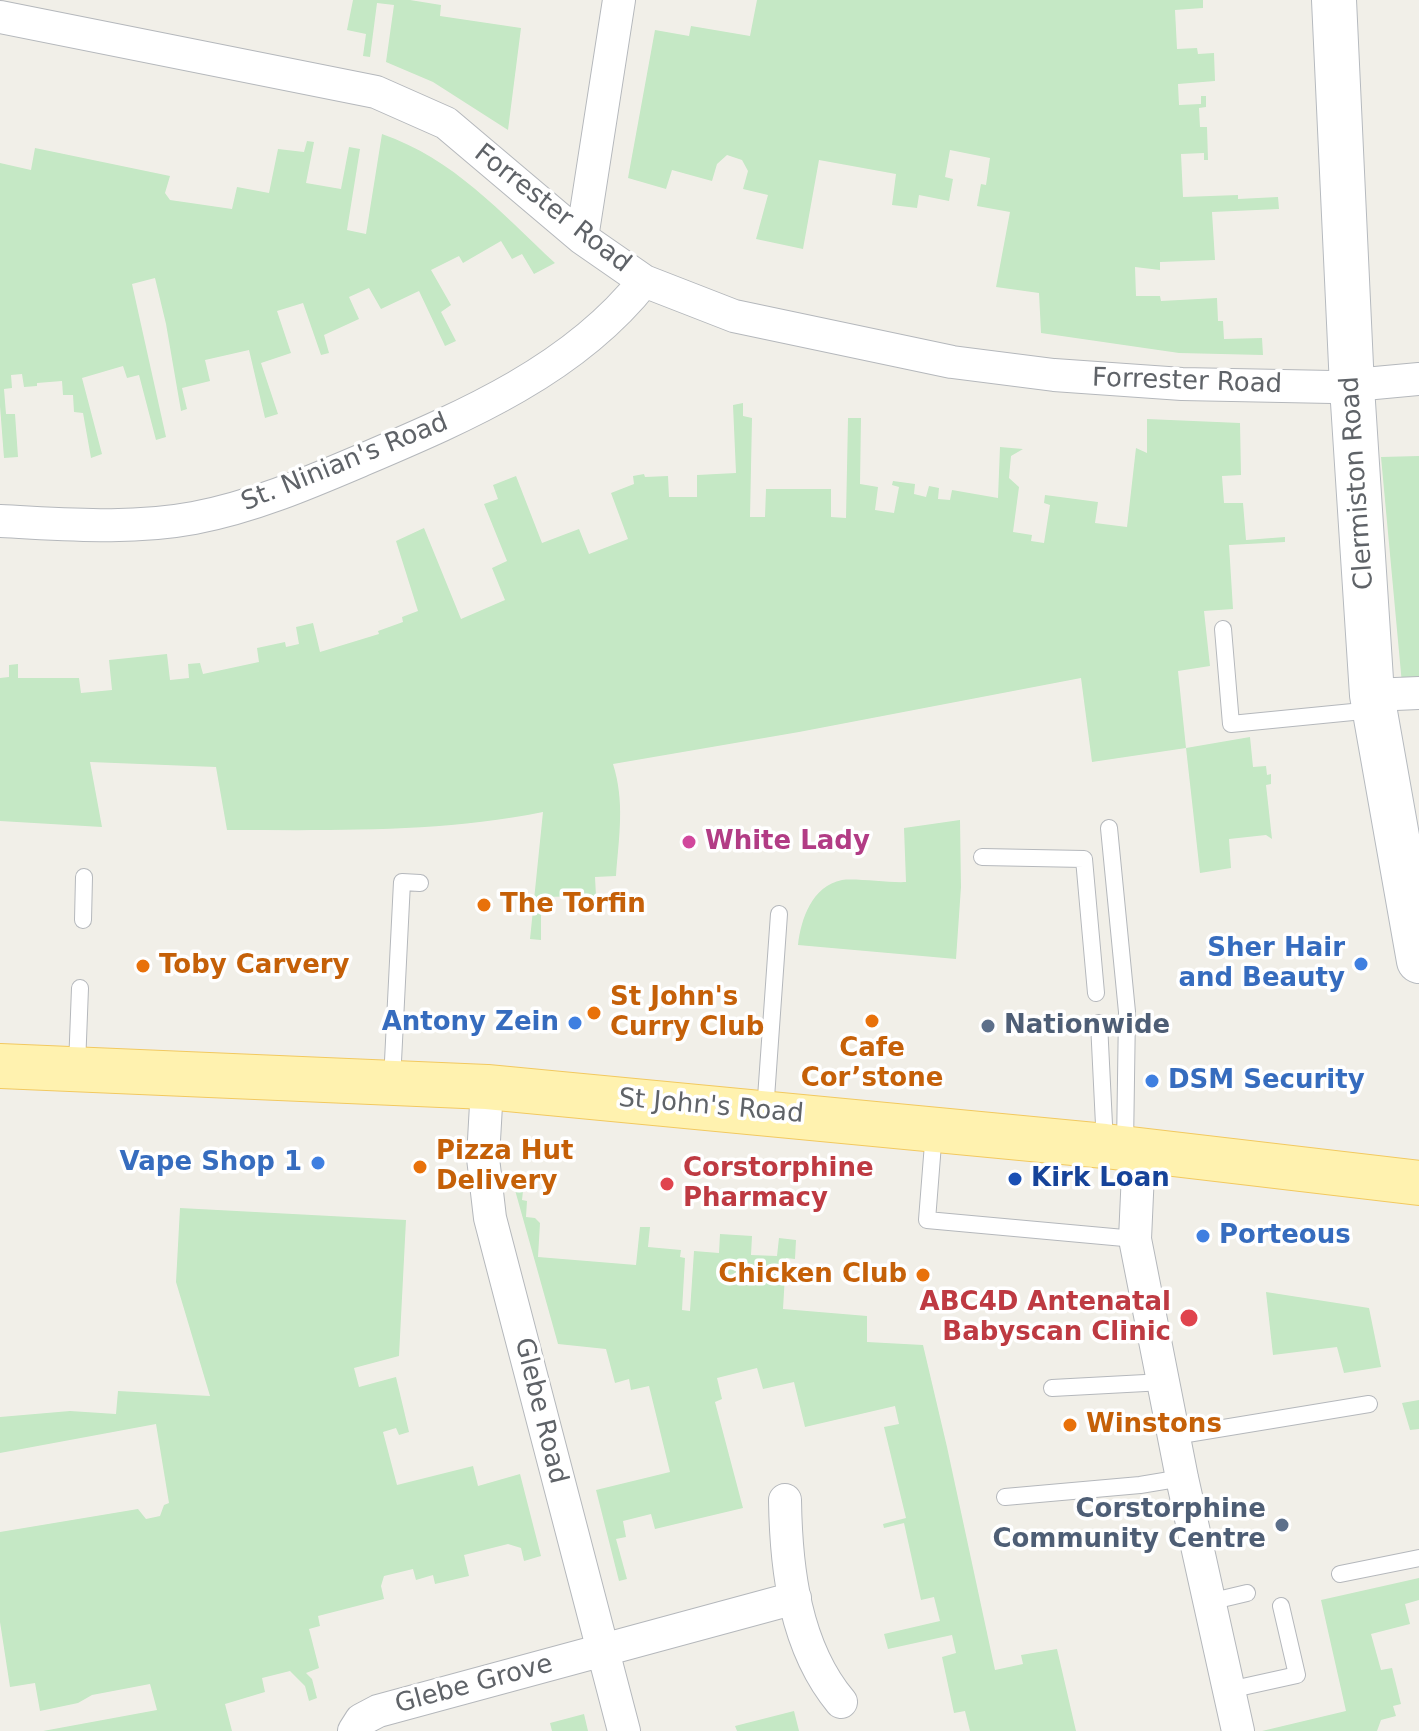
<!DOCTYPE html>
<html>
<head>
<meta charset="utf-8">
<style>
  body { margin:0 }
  canvas { display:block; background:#f1efe8 }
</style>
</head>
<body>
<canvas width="1419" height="1731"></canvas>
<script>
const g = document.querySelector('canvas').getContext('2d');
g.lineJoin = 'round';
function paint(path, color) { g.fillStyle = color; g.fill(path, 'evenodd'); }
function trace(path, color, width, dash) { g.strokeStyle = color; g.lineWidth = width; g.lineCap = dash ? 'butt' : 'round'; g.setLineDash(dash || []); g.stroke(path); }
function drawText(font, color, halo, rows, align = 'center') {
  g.font = font + ' "DejaVu Sans",sans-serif'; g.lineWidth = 7; g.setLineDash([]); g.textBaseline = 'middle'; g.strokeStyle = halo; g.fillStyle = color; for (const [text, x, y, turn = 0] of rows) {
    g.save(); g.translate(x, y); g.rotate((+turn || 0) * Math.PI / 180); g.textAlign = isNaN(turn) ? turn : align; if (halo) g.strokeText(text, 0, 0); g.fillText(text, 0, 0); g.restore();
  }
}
const green = new Path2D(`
  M353 0H410L441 5 440 16 521 28 508 130 433 82 386 62 394 5 377 3 370 57 363 56 366 34 347 30Z
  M757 0H1203V8L1175 10 1177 49 1197 48 1198 54 1214 53 1215 81 1178 84 1179 105 1201 104V96H1206V107L1199 108 1200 127H1207L1208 160H1204V153L1181 154 1183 197 1238 195V199L1278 197 1279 209 1212 212 1215 260 1160 262V270L1135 267 1136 296H1160L1161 301 1217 298 1218 321H1223L1224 339 1262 338 1263 355 1179 353 1041 333 1039 293 996 287 1010 212 977 206 981 184 986 185 990 158 950 150 945 177 953 179 949 201 919 195 917 208 892 205 896 174 819 160 803 249 756 239 768 195 743 189 748 171 742 160 727 155 717 164 712 181 672 170 666 189 628 178 655 30 689 36 691 26 750 36Z
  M382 134C454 159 500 212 555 263L534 274 522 254 512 259 501 241 463 263 459 256 431 270 451 305 441 312 456 341 445 346 419 291 381 309 369 288 349 297 359 319 324 335 329 353 321 355 303 303 277 311 291 353 261 363 278 414 265 418 249 350 205 360 210 381 182 388 187 409 181 411 166 324 155 278 132 284 166 437 156 440 139 375 127 378 123 366 82 378 102 454 91 458 83 413 74 412 73 395H63L62 381 37 383V386L24 387 22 374 11 375 12 388 4 389 6 414H15L18 457 4 458 0 406V163L31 170 35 148 170 176 165 193 170 200 232 209 237 187 269 193 278 149 304 152 307 141 314 142 306 183 341 189 349 147 360 149 347 230 366 234Z
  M743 403V416L752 418 750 517H765L766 489H831V517L846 518 848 418H861L860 484 878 487 875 510 894 513 899 487 892 485 893 481 915 484 914 494 926 497 929 486 939 488 938 499 950 500 952 490 998 498 1000 447 1023 449 1011 456 1009 478 1019 487 1013 532 1032 535 1031 541 1044 543 1050 505 1044 503 1045 495 1098 502 1095 523 1127 527 1136 448 1147 453V419L1240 423 1241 475 1222 476 1224 503H1243L1246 540 1285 537V542L1229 545 1233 609 1204 611 1210 666 1178 671 1186 748 1250 737 1253 767 1266 766 1267 775 1271 774V784L1266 785 1272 839 1266 835 1229 839 1231 868 1200 873 1186 748 1092 762 1081 678 799 732 613 764C625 802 619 836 616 876L595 877 596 896 541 897V940L530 939 543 812C438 833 334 830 227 830L216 767 90 762 102 827 0 821V678L9 677V665L18 664V678H79L81 693 112 690 109 660 167 654 170 680 189 678 188 664 200 663 203 674 259 662 257 648 285 642 286 647 299 644 296 627 313 623 320 652 379 634 378 631 403 622 402 617 418 611 396 541 424 528 461 619 505 600 492 568 507 561 484 504 498 499 493 485 516 476 542 543 579 529 589 554 628 539 611 493 634 484 633 476 644 474 645 477 668 476 669 497H697V475L736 473 733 405Z
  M1419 456V684H1402L1381 457Z
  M960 820 961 887 956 959 798 945C801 919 812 886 842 880 856 878 889 883 906 882L904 828Z
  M515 1190 523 1191 522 1200 527 1201 526 1217 535 1218 540 1223 538 1257 636 1265 640 1227H650L648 1247 681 1250 680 1257 685 1258 682 1310 690 1311 694 1251 719 1253 720 1234 752 1236 751 1255 777 1256 779 1238 796 1240 795 1259 786 1258 783 1309 867 1316V1342L923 1345 947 1447 995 1670 1023 1664 1021 1655 1057 1649 1076 1731H970L965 1711 954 1713 942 1657 956 1653 952 1635 888 1649 884 1634 940 1621 934 1597 921 1600 904 1523 884 1528 883 1524 906 1518 884 1427 899 1424 895 1406 805 1427 794 1382 763 1389 757 1368 717 1378 722 1399 715 1402 743 1508 655 1529 651 1514 623 1521 626 1537 616 1539 627 1579 619 1581 596 1490 670 1472 649 1386 631 1390 629 1379 615 1383 606 1349 558 1344Z
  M180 1208 406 1220 399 1356 354 1368 359 1387 396 1377 409 1432 399 1435 396 1428 383 1432 397 1485 473 1466 478 1486 520 1474 541 1556 524 1561 521 1548 508 1544 464 1555 469 1576 435 1584 433 1575 416 1580 413 1569 384 1576 381 1586 384 1599 318 1616 320 1626 309 1629 319 1668 306 1673 312 1679 317 1698 309 1701 305 1686 290 1671 262 1678 265 1692 225 1704 232 1731H43L157 1710 150 1684 92 1695 78 1703 40 1711 35 1683 10 1687 0 1622V1532L138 1509 146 1519 160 1516 164 1505 169 1503 156 1424 0 1453V1417L70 1411 116 1414 118 1391 210 1396 176 1282Z
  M1266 1292 1369 1308 1381 1367 1344 1373 1337 1347 1273 1355Z
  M1419 1400V1429L1410 1430 1402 1403Z
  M1419 1578V1600L1405 1604 1410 1624 1371 1634 1381 1670 1392 1668 1401 1704 1393 1706 1396 1716 1381 1720 1377 1731H1262L1346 1711 1321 1600Z
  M794 1711 799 1731H737L735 1726Z
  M584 1714 588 1731H552L550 1723Z`);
const lane = new Path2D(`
  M1223 629 1231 724 1373 710
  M1109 828 1127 1012 1125 1146
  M982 857 1084 859 1096 993
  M83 920 84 877
  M1099 1023 1105 1145
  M77 1066 80 988
  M392 1081 402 882 420 883
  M765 1112 779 914
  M934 1131 927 1220 1135 1239
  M1052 1388 1164 1382
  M1175 1436 1369 1404
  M1005 1497 1140 1485 1182 1478
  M1340 1574 1419 1558
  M1209 1602 1247 1593
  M1229 1690 1297 1675 1281 1606`);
const street = new Path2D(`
  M0 17 376 92 446 123 582 238 644 281 734 316 952 362 1054 375 1182 384 1332 387 1419 379
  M582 238 619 0
  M0 521C65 524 130 530 194 518 252 507 306 484 360 461 463 417 573 371 644 281
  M1372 695 1419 693
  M487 1087 483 1158 490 1218 624 1731
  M1139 1150 1135 1239 1182 1478 1238 1731
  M785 1500C786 1569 795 1647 841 1702
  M354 1731 361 1720 378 1711 795 1598`);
const secondary = new Path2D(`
  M1334 0 1352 387 1372 695 1419 961`);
const primary = new Path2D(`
  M0 1066 487 1087 1105 1146 1419 1183`);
const markers = [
  [689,842,8,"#d1479c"],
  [484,905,8,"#e8710a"],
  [1361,964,8,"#3f7fe0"],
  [143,966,8,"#e8710a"],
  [594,1013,8,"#e8710a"],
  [872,1021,8,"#e8710a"],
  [575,1023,8,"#3f7fe0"],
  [988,1026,8,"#5c6f8a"],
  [1152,1081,8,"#3f7fe0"],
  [318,1163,8,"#3f7fe0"],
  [420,1167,8,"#e8710a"],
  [1015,1179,8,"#1a4fb4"],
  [667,1184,8,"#e0444e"],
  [1203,1236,8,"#3f7fe0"],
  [923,1275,8,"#e8710a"],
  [1189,1318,10,"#e0444e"],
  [1070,1425,8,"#e8710a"],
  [1282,1525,8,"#5c6f8a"]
];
const streetNames = [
  ["Forrester Road",552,209,38],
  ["Forrester Road",1187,382,2],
  ["St. Ninian's Road",345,463,-22],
  ["Clermiston Road",1358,483,-94],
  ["St John's Road",711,1107,5],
  ["Glebe Road",540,1411,76],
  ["Glebe Grove",474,1685,-15]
];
const hotelNames = [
  ["White Lady",705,842]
];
const foodNames = [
  ["The Torfin",500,905],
  ["Toby Carvery",159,966],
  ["St John's",610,998],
  ["Curry Club",610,1028],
  ["Cafe",872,1049,"center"],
  ["Cor’stone",872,1079,"center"],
  ["Pizza Hut",436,1152],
  ["Delivery",436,1182],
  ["Chicken Club",907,1275,"right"],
  ["Winstons",1086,1425]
];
const shopNames = [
  ["Sher Hair",1345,949],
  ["and Beauty",1345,979],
  ["Antony Zein",559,1023],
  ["DSM Security",1168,1081,"left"],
  ["Vape Shop 1",302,1163],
  ["Porteous",1219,1236,"left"]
];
const serviceNames = [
  ["Nationwide",1004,1026],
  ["Corstorphine",1266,1510,"right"],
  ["Community Centre",1266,1540,"right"]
];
const healthNames = [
  ["Corstorphine",683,1169],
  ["Pharmacy",683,1199],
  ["ABC4D Antenatal",1171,1303,"right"],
  ["Babyscan Clinic",1171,1333,"right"]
];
const transitNames = [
  ["Kirk Loan",1031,1179]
];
paint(green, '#c5e8c5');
trace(lane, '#b5b8bc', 18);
trace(street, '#b5b8bc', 34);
trace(secondary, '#b6babf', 46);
trace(primary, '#f2c960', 46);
trace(lane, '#fff', 16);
trace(street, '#fff', 32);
trace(secondary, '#fff', 44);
trace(primary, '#fff2af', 44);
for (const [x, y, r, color] of markers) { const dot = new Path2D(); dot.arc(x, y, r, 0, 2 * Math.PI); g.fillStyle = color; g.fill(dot); trace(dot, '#fff', 3); }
drawText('26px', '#5f6368', '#fff', streetNames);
drawText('bold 26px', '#b23c85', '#fff', hotelNames, 'left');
drawText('bold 26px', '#c56008', '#fff', foodNames, 'left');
drawText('bold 26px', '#366cbe', '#fff', shopNames, 'right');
drawText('bold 26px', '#4e5e75', '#fff', serviceNames, 'left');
drawText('bold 26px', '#be3a42', '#fff', healthNames, 'left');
drawText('bold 26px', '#164399', '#fff', transitNames, 'left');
</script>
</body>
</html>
